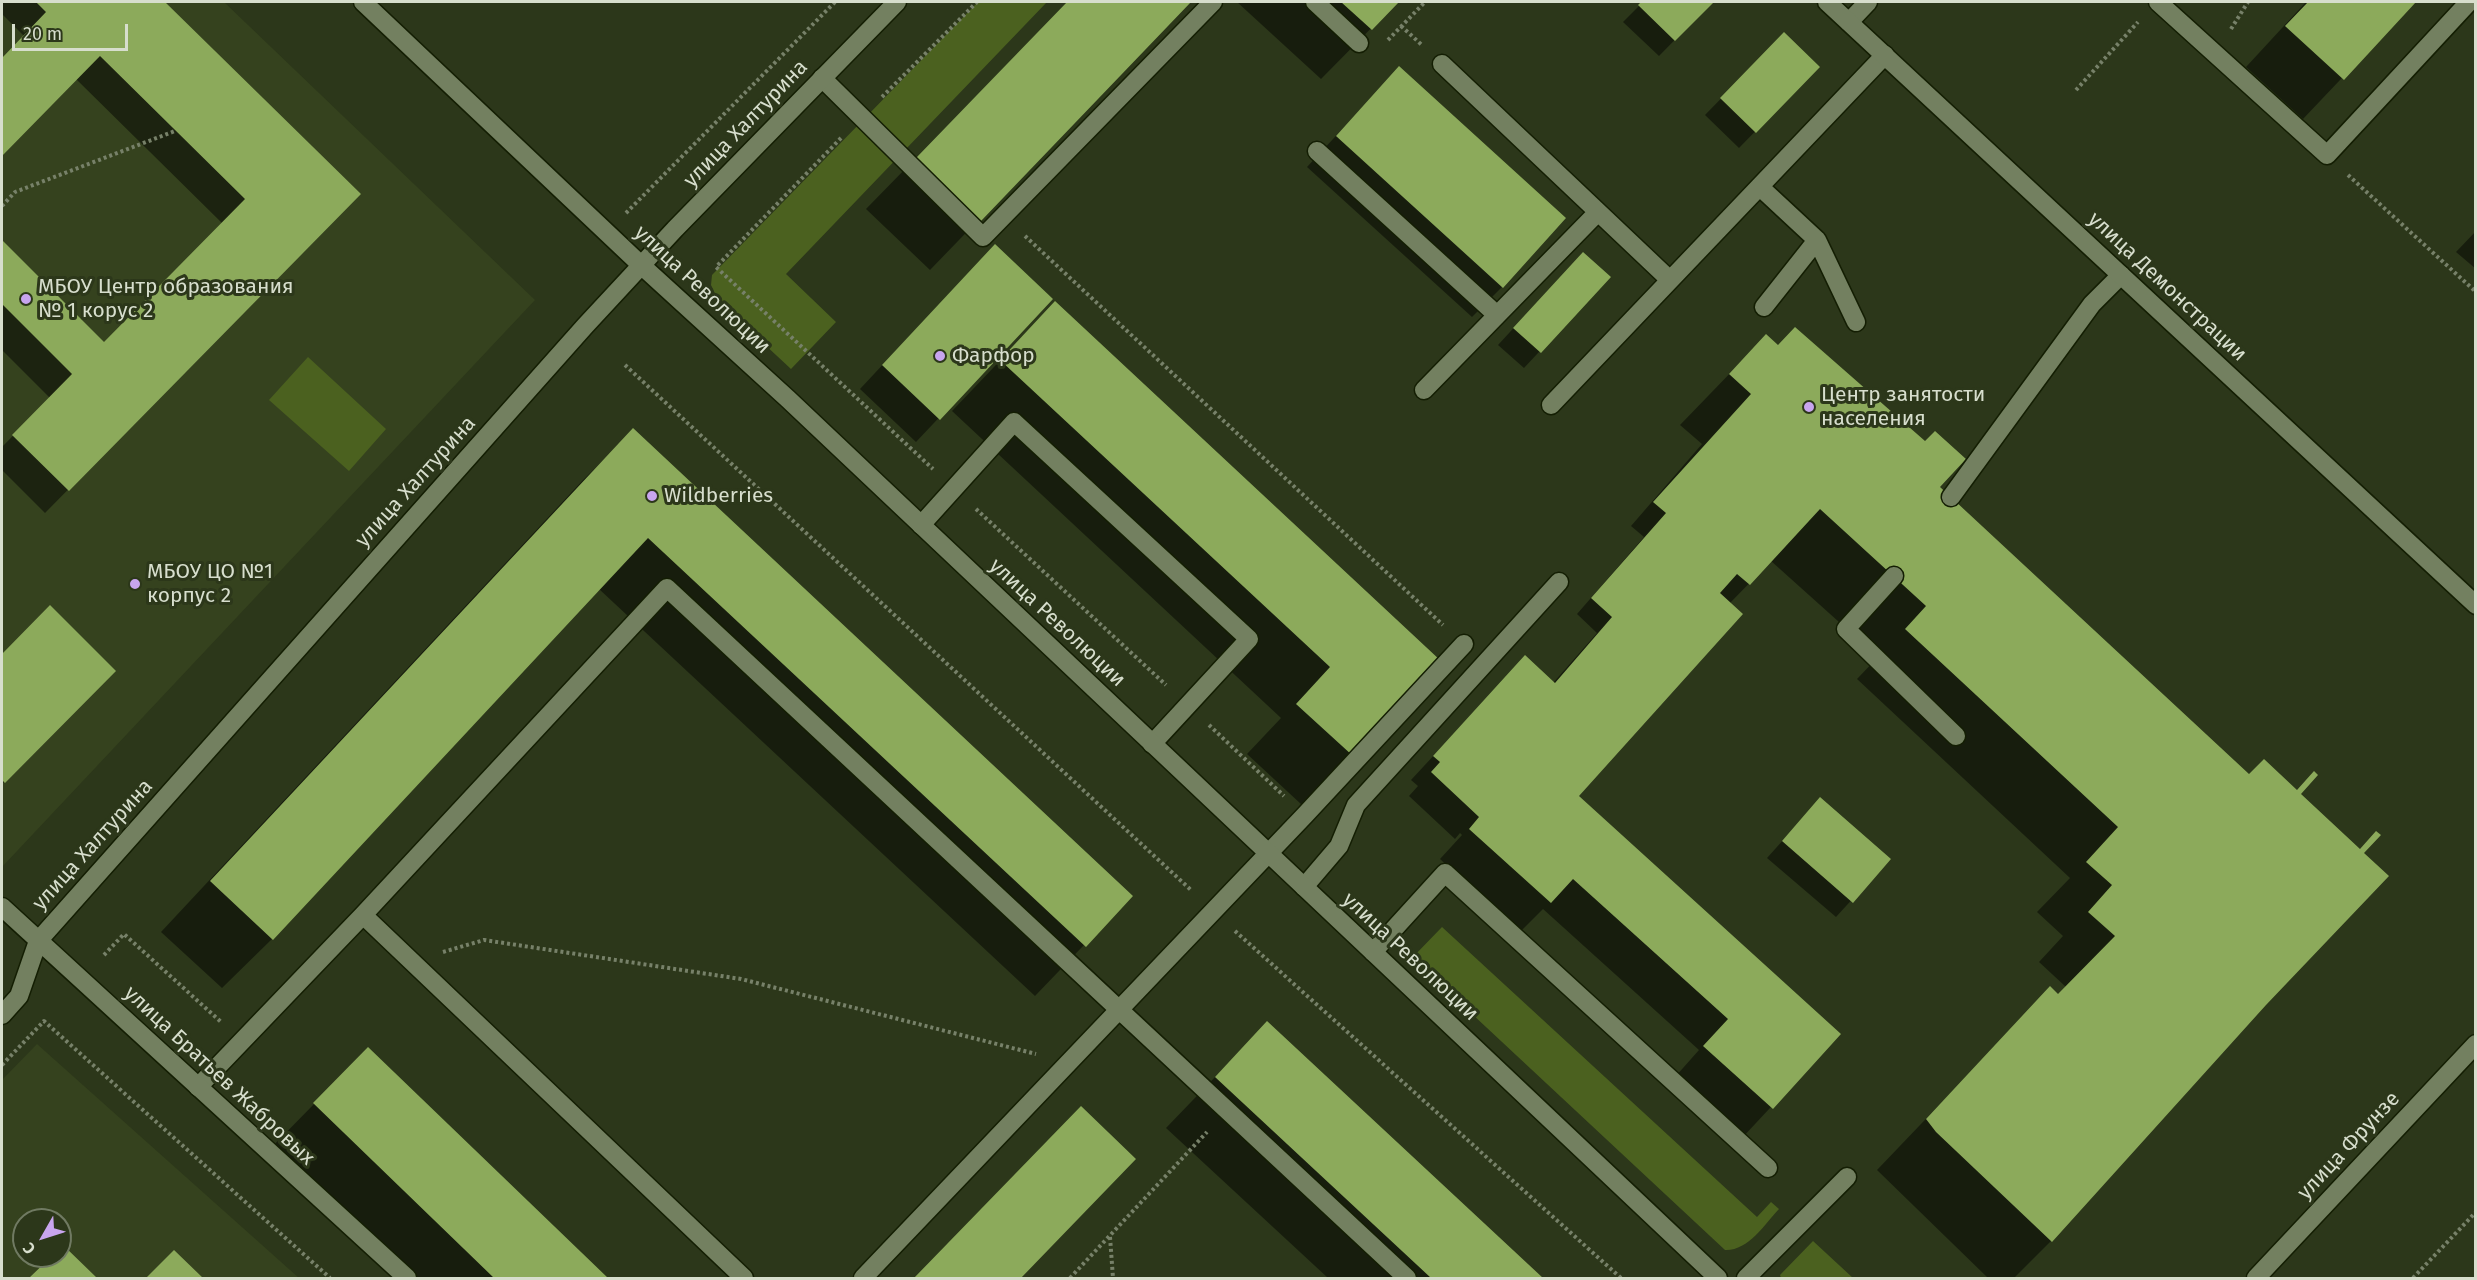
<!DOCTYPE html>
<html>
<head>
<meta charset="utf-8">
<style>
  body { margin:0 }
  #map { position:relative; width:2477px; height:1280px; overflow:hidden; background:#2c371a; font-family:"Fira Sans",sans-serif }
  canvas { display:block }
  .frame { position:absolute; inset:0; border:3px solid #d7decd; pointer-events:none }
  .north { position:absolute; left:12px; top:1208px; width:60px; height:60px; box-sizing:border-box; background:#2c371a; border:2px solid #707a62; border-radius:50%; rotate:231deg; font-size:16px; font-weight:700; line-height:24px; text-align:center; color:#d7decd }
  .north::after { content:''; display:block; margin:auto; width:21px; height:27px; background:#c8a5ee; clip-path:polygon(50% 0,100% 100%,50% 72%,0 100%) }
  .scale { position:absolute; left:12px; top:24px; width:116px; height:27px; box-sizing:border-box; border:3px solid #d7decd; border-top:0; padding-left:8px; font-size:18px; line-height:21px; white-space:nowrap; color:#d7decd; -webkit-text-stroke:4px #2c371a; paint-order:stroke }
</style>
</head>
<body>
<div id="map">
<canvas width="2477" height="1280"></canvas>
<div class="frame"></div>
<div class="north">С</div>
<div class="scale">20 m</div>
</div>
<script>
const g = document.querySelector('canvas').getContext('2d');
g.lineJoin = 'round';
function paint(path, color) { g.fillStyle = color; g.fill(path, 'evenodd'); }
function trace(path, color, width, dash) { g.strokeStyle = color; g.lineWidth = width; g.lineCap = dash ? 'butt' : 'round'; g.setLineDash(dash || []); g.stroke(path); }
function drawText(font, color, halo, rows, align = 'center') {
  g.font = font + ' "Fira Sans",sans-serif'; g.lineWidth = 6; g.setLineDash([]); g.textBaseline = 'middle'; g.strokeStyle = halo; g.fillStyle = color; for (const [text, x, y, turn = 0] of rows) {
    g.save(); g.translate(x, y); g.rotate((+turn || 0) * Math.PI / 180); g.textAlign = isNaN(turn) ? turn : align; if (halo) g.strokeText(text, 0, 0); g.fillText(text, 0, 0); g.restore();
  }
}
const built = new Path2D(`
  M2 2H224L535 300 2 867Z
  M37 1044 299 1278H2V1080ZM24 1220H60V1256H24Z`);
const green = new Path2D(`
  M978 2H1047L786 274 836 322 791 369 719 302 711 285 712 275Z
  M308 357 386 429 349 471 269 400Z
  M1442 927 1757 1217 1771 1202 1779 1209C1764 1225 1748 1251 1725 1250L1412 958Z
  M1813 1241 1853 1278H1781L1780 1275Z`);
const shadow = new Path2D(`
  M2 2H163L359 194 45 513 2 470V447L50 398 2 350V242L104 344 223 224 76 79 2 154V59L24 36 2 14Z
  M1068 2H1189L930 270 866 209Z
  M1237 2H1397L1321 79Z
  M1643 2H1712L1659 56 1623 22Z
  M2306 2H2414L2303 119 2246 67Z
  M1784 34 1818 67 1739 148 1705 115Z
  M1399 68 1502 287 1472 317 1307 167Z
  M2476 231V269L2456 252Z
  M972 269 1051 299 916 442 860 389Z
  M1568 269 1609 277 1524 368 1498 345Z
  M1055 303 1439 661 1302 805 1247 754 1281 718 952 411Z
  M1766 336 1938 487 2248 776 2299 794 2362 854 2265 1004 2051 1241 2014 1278H1988L1877 1170 2050 989 2058 996 2066 987 2039 962 2063 936 2037 912 2070 878 1857 679 1878 657 1771 561 1729 604 1577 796 1839 1034 1742 1138 1675 1077 1699 1050 1543 909 1520 932 1440 859 1462 835 1460 833 1455 839 1409 796 1418 786 1411 780 1525 657 1553 683 1597 633 1577 614 1644 537 1631 526 1702 444 1680 425Z
  M633 431 1131 896 1035 996 599 589 272 939 222 988 161 932 583 480Z
  M50 608 113 671 2 784V656Z
  M1820 799 1889 859 1836 917 1767 858Z
  M1267 1023 1541 1278H1328L1166 1128Z
  M368 1049 606 1278H393L265 1154Z
  M1031 1158 1134 1159 1019 1278H915Z
  M63 1247 95 1278H31L54 1256H60V1250Z
  M174 1252 201 1278H148Z`);
const building = new Path2D(`
  M36 2H165L361 194 69 491 12 435 72 374 2 304V240L104 342 245 199 100 56 2 156V58L46 12Z
  M1067 2H1191L981 221 915 159Z
  M1341 2H1399L1372 30Z
  M1641 2H1714L1675 41 1638 5Z
  M2308 2H2416L2344 80 2285 26Z
  M1784 32 1820 67 1756 133 1720 98Z
  M1399 66 1566 218 1503 288 1336 136Z
  M995 244 1053 299 940 420 882 365Z
  M1583 252 1611 277 1541 353 1513 328Z
  M1055 301 1441 661 1353 756 1296 704 1330 667 1000 360Z
  M1795 327 1925 441 1935 431 1966 459 1940 487 2249 774 2264 759 2297 790 2314 771 2318 775 2301 794 2360 849 2376 831 2381 835 2364 853 2389 876 2266 1005 2052 1242 1936 1132 1926 1119 2050 986 2058 994 2115 936 2088 912 2112 885 2086 862 2118 827 1905 629 1926 606 1820 509 1750 585 1737 574 1720 593 1743 614 1579 796 1841 1034 1773 1109 1703 1046 1728 1019 1573 879 1551 903 1469 829 1479 817 1431 772 1440 762 1433 756 1525 655 1555 683 1612 617 1591 598 1666 513 1653 502 1751 394 1729 374 1766 334 1778 345Z
  M633 428 1133 896 1086 947 648 538 273 940 210 881Z
  M50 605 116 671 5 783 2 780V654Z
  M1820 797 1891 859 1853 903 1782 841Z
  M1267 1021 1543 1278H1431L1215 1077Z
  M368 1047 608 1278H494L313 1103Z
  M1081 1106 1136 1159 1021 1278H914Z
  M63 1245 97 1278H29L52 1256H60V1247Z
  M174 1250 203 1278H146Z`);
const path = new Path2D(`
  M1401 26 1423 46
  M2231 29 2248 2
  M1388 40 1425 2
  M2076 90 2138 22
  M882 97 977 2
  M841 138 716 267 933 469
  M2348 175 2476 292
  M2 206 15 192 175 131
  M626 213 835 2
  M1025 236 1443 625
  M625 365 1192 891
  M976 509 1166 685
  M1209 725 1284 796
  M1235 931 1621 1278
  M443 952 484 940 741 979 1036 1054
  M104 955 124 934 221 1022
  M2 1065 44 1021 330 1278
  M1110 1237 1113 1278
  M1070 1278 1207 1132
  M2413 1278 2476 1212`);
const lane = new Path2D(`
  M1315 2 1359 43
  M2158 2 2327 155 2469 2
  M1849 22 1868 2
  M1442 64 1670 280
  M822 78 983 237 1213 2
  M1317 151 1497 315
  M1760 187 1817 240 1764 307
  M1817 240 1856 322
  M1424 390 1598 212
  M1551 405 1885 55
  M1951 497 2092 304 2121 275
  M921 525 1014 422 1249 639 1152 744
  M1894 576 1846 629 1956 736
  M1304 887 1339 846 1356 805 1559 582
  M363 915 744 1278
  M1373 952 1445 873 1768 1168
  M198 1087 363 915 667 588 1407 1278
  M863 1278 1305 815 1464 644
  M1746 1278 1847 1177`);
const street = new Path2D(`
  M363 2 641 265 788 399 1718 1278
  M1827 2 2476 605
  M2 907 407 1278
  M2 1015 19 996 38 941 585 326 675 229 897 2`);
const secondary = new Path2D(`
  M2256 1278 2476 1044`);
const markers = [
  [26,299,6,"#c8a5ee"],
  [940,356,6,"#c8a5ee"],
  [1809,407,6,"#c8a5ee"],
  [652,496,6,"#c8a5ee"],
  [135,584,6,"#c8a5ee"]
];
const streetNames = [
  ["улица Халтурина",746,124,-46],
  ["улица Демонстрации",2167,287,43],
  ["улица Революции",702,290,43],
  ["улица Халтурина",416,482,-48],
  ["улица Революции",1057,623,43],
  ["улица Халтурина",93,845,-48],
  ["улица Революции",1410,957,43],
  ["улица Братьев Жабровых",219,1076,43],
  ["улица Фрунзе",2349,1146,-47]
];
const poiNames = [
  ["МБОУ Центр образования",38,287],
  ["№ 1 корус 2",38,311],
  ["Фарфор",952,356],
  ["Центр занятости",1821,395],
  ["населения",1821,419],
  ["Wildberries",664,496],
  ["МБОУ ЦО №1",147,572],
  ["корпус 2",147,596]
];
paint(built, '#35421e');
paint(green, '#4b611f');
paint(shadow, '#0007');
paint(building, '#8caa5b');
trace(lane, '#141e03', 21);
trace(street, '#141e03', 21);
trace(secondary, '#141e03', 21);
trace(path, '#778169', 4, [3, 3]);
trace(lane, '#738060', 18);
trace(street, '#738060', 18);
trace(secondary, '#738060', 18);
for (const [x, y, r, color] of markers) { const dot = new Path2D(); dot.arc(x, y, r, 0, 2 * Math.PI); g.fillStyle = color; g.fill(dot); trace(dot, '#2c371a', 2); }
drawText('21px', '#d7decd', '#2c371a', streetNames);
drawText('21px', '#d7decd', '#2c371a', poiNames, 'left');
</script>
</body>
</html>
